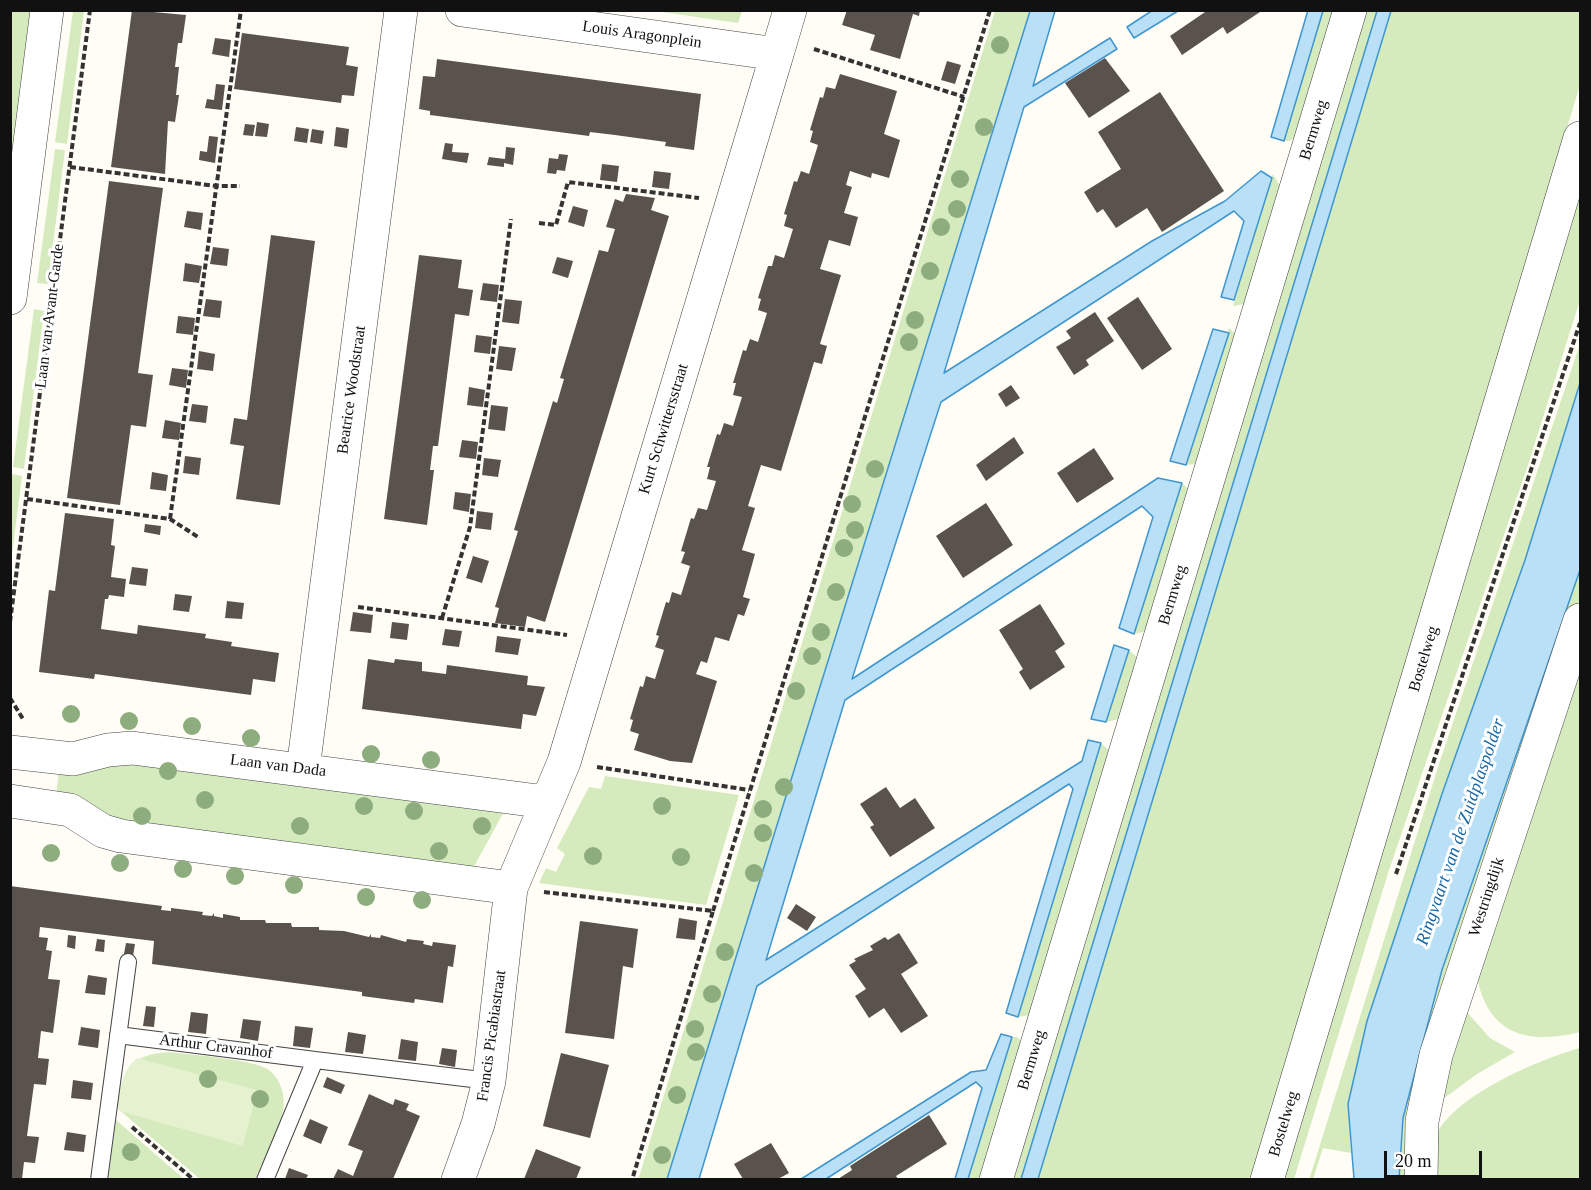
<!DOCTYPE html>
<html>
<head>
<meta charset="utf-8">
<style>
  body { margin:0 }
  #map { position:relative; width:1591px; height:1190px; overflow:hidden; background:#fffdf5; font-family:"Times New Roman",serif }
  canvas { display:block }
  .frame { position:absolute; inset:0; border:12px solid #111; pointer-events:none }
  .scale { position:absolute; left:1384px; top:1151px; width:98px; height:27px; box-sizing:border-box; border:3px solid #111; border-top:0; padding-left:8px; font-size:18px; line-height:21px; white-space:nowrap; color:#111; -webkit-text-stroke:4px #fff; paint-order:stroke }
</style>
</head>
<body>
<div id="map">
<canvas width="1591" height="1190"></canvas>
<div class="frame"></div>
<div class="scale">20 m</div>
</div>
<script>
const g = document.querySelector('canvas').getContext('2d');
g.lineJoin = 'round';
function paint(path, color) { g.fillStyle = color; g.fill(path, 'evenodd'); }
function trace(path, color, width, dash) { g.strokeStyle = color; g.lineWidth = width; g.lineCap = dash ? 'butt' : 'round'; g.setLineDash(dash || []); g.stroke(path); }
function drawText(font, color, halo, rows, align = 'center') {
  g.font = font + ' "Times New Roman",serif'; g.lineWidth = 6; g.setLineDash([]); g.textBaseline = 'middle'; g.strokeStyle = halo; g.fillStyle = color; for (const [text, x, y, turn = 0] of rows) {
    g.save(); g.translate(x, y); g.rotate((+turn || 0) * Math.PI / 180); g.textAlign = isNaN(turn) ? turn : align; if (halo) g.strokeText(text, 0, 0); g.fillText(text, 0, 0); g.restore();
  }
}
const green = new Path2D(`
  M11 11H37L11 207Z
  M73 11H84L67 144 55 142Z
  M655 11H742L738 23Z
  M995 11H1030L667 1179 638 1180Z
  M1323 11H1341L1304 131 1290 141H1284Z
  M1358 11H1377L1021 1179 1004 1180Z
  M1391 11H1580V85L1250 1179 1038 1180Z
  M55 149 65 150 48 284 37 283Z
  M1273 174 1285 195 1249 303 1233 306Z
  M1580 193V300L1528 465 1389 870 1294 1179 1283 1180Z
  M34 309 44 311 24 469 13 467Z
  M1229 328 1239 337 1203 463 1186 465Z
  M1580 344V383L1525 560 1443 791 1367 1021 1348 1104 1351 1153 1323 1148 1313 1179 1309 1180 1438 767Z
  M12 474 22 476 11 562Z
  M1182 483 1195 495 1153 630 1134 634Z
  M1580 570V598L1531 745 1412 1179 1399 1180 1403 1118 1442 970Z
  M1129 650 1144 663 1127 717 1106 722Z
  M1580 652V1032C1525 1046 1485 1033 1476 971Z
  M1101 743 1115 756 1037 1014 1018 1017Z
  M124 762 506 808 471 872 128 827 56 797 59 769Z
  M605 776 739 795 706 905 539 883 546 868 556 872 565 854 557 848 589 787 601 789Z
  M1466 1011 1490 1038 1515 1052 1477 1074 1443 1099 1440 1092Z
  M1012 1037H1017L1027 1048 986 1179 968 1180Z
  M1580 1048V1179L1429 1180C1431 1167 1430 1150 1435 1138 1451 1096 1540 1059 1580 1048Z
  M169 1052C190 1055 254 1059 269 1070 281 1079 286 1097 283 1111 279 1134 264 1158 255 1179H200L117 1108C123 1070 128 1055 169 1052Z
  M116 1120 184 1179H108Z`);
const pitch = new Path2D(`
  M137 1058 257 1090 243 1146 123 1112 117 1108C120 1088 122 1071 137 1058Z`);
const water = new Path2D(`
  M1153 10 1178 11 1134 38 1127 27Z
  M1308 10 1323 11 1284 141 1271 137Z
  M1030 11H1055L1033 86 1110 38 1117 49 1024 107 944 373 1152 241 1225 201 1261 171 1272 178 1234 300 1221 297 1244 221 1234 211 941 402 852 679 1158 478 1182 483 1134 634 1119 628 1153 517 1142 506 845 700 766 960 1082 761 1088 740 1101 743 1018 1017 1006 1013 1073 789 1069 784 757 986 699 1179H667Z
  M1377 11H1391L1038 1179H1021Z
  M1213 329 1229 333 1186 465 1170 461Z
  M1580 383V570L1442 970 1403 1118 1399 1179H1354L1348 1104 1367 1021 1443 791 1525 560Z
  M1114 645 1129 650 1106 722 1091 719Z
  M1001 1034 1012 1037 968 1179H955L982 1088 976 1082 826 1179H801L971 1072 986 1070Z`);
const building = new Path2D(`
  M132 10 186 15 182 43H178L175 67H179L176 95H179L175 122 168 121 165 174 111 167Z
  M847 10H920L919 16 913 14 900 59 870 50 875 35 842 25Z
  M1208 10H1263L1227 34 1223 27 1182 55 1170 36Z
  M242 33 349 47 346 65 358 67 354 96 342 95 341 103 234 89Z
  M215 38 231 40 229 57 212 54Z
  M1105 58 1130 91 1089 118 1065 83Z
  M437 59 701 94 694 150 665 146 666 142 615 135 590 132 589 136 430 115V111L419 109 423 76 435 77Z
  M947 61 961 65 955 84 941 80Z
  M840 74 897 91 884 134 900 140 889 178 872 173 871 178 850 171 846 185 852 187 844 213 858 217 850 246 829 240 820 269 841 275 820 344 827 346 822 364 814 362 781 471 761 465 748 506 755 508 742 550 755 554 743 597 750 599 744 616 738 614 729 641 715 637 707 663 701 661 696 674 717 681 692 763 670 761 634 750 639 734 630 731 633 720 630 719 640 686 643 687 646 676 655 679 660 663 664 650 655 647 659 636 656 635 666 602 669 603 672 592 681 595 686 579 690 566 681 563 685 552 681 551 691 518 694 519 698 508 707 510 716 481 707 479 710 467H707L717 434 720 435 724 423 733 426 737 413 742 397 733 395 736 383H733L743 350 746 351 750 339 758 342 767 313 758 310 761 299 758 298 768 266H772L775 255 784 258 793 229 784 226 787 215 784 214 794 181 797 182 801 171 809 174 818 145 810 142 813 131 810 130 820 97 823 98 826 87 835 89Z
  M216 84 225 85 222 110 205 108 207 99 214 100Z
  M1160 92 1224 191 1162 232 1147 208 1116 228 1103 209 1097 213 1084 192 1121 169 1098 132Z
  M257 122 269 124 267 137 255 136Z
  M245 124 255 125 253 136 243 135Z
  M296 127 309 129 307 143 294 141Z
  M336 127 349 129 347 148 334 146Z
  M312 129 324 131 322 144 310 142Z
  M209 136 218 137 215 163 199 160 200 151 207 152Z
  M445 143 453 144 452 152 469 153 467 163 442 159Z
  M506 147 515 148 513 165 504 163V167L487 165 489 157 505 159Z
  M559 154 568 155 565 171 557 170 556 174 547 173 549 158 558 159Z
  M602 164 619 166 617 182 600 180Z
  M654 171 671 173 669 189 652 187Z
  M109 181 163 188 138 373 153 375 146 427 131 425 120 505 67 498Z
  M626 194 655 198 651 210 669 216 545 622 527 616 525 627 495 623 499 608 495 607 518 531 514 530 522 503 553 401 557 403 564 379 560 378 599 250 608 252 615 229 606 227 615 199 623 202Z
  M573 206 588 210 584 227 568 222Z
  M187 211 203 213 201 230 184 227Z
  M271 235 315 241 280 505 236 499 244 446 230 444 234 418 247 420Z
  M213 247 229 249 227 266 210 264Z
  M419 255 462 260 458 288 473 290 469 316 455 314 438 446H433L430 470H434L427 525 384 519Z
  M557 257 573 261 568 278 552 273Z
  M185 263 202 266 199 283 183 281Z
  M483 283 499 285 497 302 480 300Z
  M1138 297 1172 349 1142 370 1107 318Z
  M206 299 222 301 220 318 203 316Z
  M505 299 522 301 519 324 502 322Z
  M1095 312 1114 341 1086 360 1089 365 1074 375 1056 347 1071 338 1066 331Z
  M178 316 195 318 193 335 176 333Z
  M476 335 492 337 490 354 474 352Z
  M499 346 516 348 512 371 496 369Z
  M199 351 215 354 213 371 197 369Z
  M172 368 188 370 186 388 169 385Z
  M1011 385 1020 398 1006 407 998 394Z
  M469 387 485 390 483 407 467 405Z
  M192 404 208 406 206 423 189 421Z
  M491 405 508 407 505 431 488 429Z
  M165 420 181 423 179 440 162 438Z
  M1014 437 1024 453 986 481 976 465Z
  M462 440 478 442 476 459 459 457Z
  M1094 448 1114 479 1077 503 1057 473Z
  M185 456 201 458 199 475 183 473Z
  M484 458 501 460 498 477 482 475Z
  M152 472 168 475 166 491 150 489Z
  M455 492 471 494 469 512 453 509Z
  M986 503 1013 545 963 578 936 536Z
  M477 511 493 513 491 530 475 528Z
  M65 513 114 519 111 545 115 546 111 577 126 579 124 597 109 595 108 599H105L101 629 137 634 138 625 206 634 205 638 232 642 231 646 279 653 275 682 253 679 251 695 95 674 94 679 39 672 49 590 55 591Z
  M145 524 161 526 160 535 144 532Z
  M473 556 489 561 482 583 466 578Z
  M132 567 148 569 146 586 129 584Z
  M175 594 192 596 189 612 173 610Z
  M227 601 244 603 242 619 225 618Z
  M1040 604 1065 644 1055 651 1065 667 1030 690 1019 672 1023 669 999 630Z
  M353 612 373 615 371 633 350 631Z
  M392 622 409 624 407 640 390 638Z
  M445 629 462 631 459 647 442 645Z
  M497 636 521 639 518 655 495 652Z
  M368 659 394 663 395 659 422 662V671L446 674 447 665 528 676 527 685 545 687 536 716 523 714 521 729 362 709Z
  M886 787 900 808 915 798 935 828 890 857 870 827 874 825 860 804Z
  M10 886 162 906 161 910 171 911V908L203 912 202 915 212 916 214 913V916L223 918V914L240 917V920H265L266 923H291L292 927H319V930L344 931 369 937 371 934V937L380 938 381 935 406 942 407 939 424 941 423 944 432 946 433 942 456 945 453 967 448 966 443 1003 415 999 414 1003 362 996V992L152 964 154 941 40 927 39 937 48 938 46 950 52 951 48 979 60 980 53 1033 41 1031 38 1058 49 1059 46 1085 34 1084 27 1136 39 1137 35 1163 24 1162 22 1179H10Z
  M796 904 816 917 807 931 787 918Z
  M679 918 697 921 695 940 676 938Z
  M580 921 638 929 633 968 623 966 614 1039 565 1033Z
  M899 933 918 963 901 974 928 1016 901 1033 884 1008 869 1018 855 996 866 989 849 965 856 961 854 959 873 950 870 946 885 937 888 940Z
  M68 935 76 936 75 949 67 947Z
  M97 939 105 940 104 952 95 951Z
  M126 943 135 944 133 956 124 954Z
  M88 975 107 978 105 995 85 993Z
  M146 1006 156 1007 154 1027 143 1026Z
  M191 1012 208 1014 206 1034 188 1032Z
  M243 1019 261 1021 258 1041 240 1038Z
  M295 1026 313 1028 310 1048 293 1046Z
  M81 1027 100 1030 98 1048 78 1045Z
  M348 1032 366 1035 363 1054 345 1052Z
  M401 1039 418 1042 416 1061 398 1059Z
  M442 1048 457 1050 455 1067 439 1064Z
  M561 1053 609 1065 590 1138 543 1126Z
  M327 1077 345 1085 341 1094 323 1087Z
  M73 1080 93 1083 91 1100 71 1098Z
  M369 1094 393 1105 395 1099 409 1104 406 1110 420 1116 393 1179H333L338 1169 353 1176 363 1151 348 1145Z
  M929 1115 947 1144 896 1176 898 1179H838L852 1170 850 1166Z
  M310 1119 328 1127 321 1144 303 1136Z
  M67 1132 86 1135 84 1152 64 1150Z
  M771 1143 789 1173 778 1179H743L734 1164Z
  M536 1149 581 1167 576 1179H524Z
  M289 1168 308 1175 306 1179H285Z`);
const path = new Path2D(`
  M814 49 964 97
  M70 167 216 186H240
  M539 223 556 225 568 182 699 198
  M27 499 170 519 198 537
  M170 519 241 10
  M358 607 567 635
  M442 618 470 527 511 219
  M10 622 90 10
  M10 698 23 719
  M597 767 749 790
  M1396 874 1580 323
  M544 892 713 911 632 1180
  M713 911 990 10
  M132 1127 194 1180`);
const service = new Path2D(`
  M118 1035 315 1060 265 1180
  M315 1060 489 1081
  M99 1180 128 962`);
const minor = new Path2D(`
  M462 10 777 54 790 10
  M10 752 73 759 108 750 132 748 546 802
  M303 769 401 10
  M10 801 70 810 103 831 121 836 511 888
  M458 1180 478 1124 489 1081 511 888 564 762 777 54
  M996 1180 1350 10
  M1421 1180 1422 1121 1436 1055 1580 620`);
const tertiary = new Path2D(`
  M10 298 47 10
  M1267 1180 1580 138`);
const trees = [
  [1000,45],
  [984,127],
  [960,179],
  [957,209],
  [941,227],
  [930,271],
  [915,320],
  [909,342],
  [875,469],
  [852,504],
  [855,530],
  [844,548],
  [836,592],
  [821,632],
  [812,656],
  [796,691],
  [71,714],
  [129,721],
  [192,726],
  [251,738],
  [371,754],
  [431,760],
  [168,771],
  [784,787],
  [205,800],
  [364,806],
  [662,806],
  [763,809],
  [414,811],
  [142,816],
  [300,826],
  [482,826],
  [763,833],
  [439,851],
  [51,853],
  [593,856],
  [681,857],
  [120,863],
  [183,869],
  [754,873],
  [235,876],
  [294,885],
  [366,897],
  [422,900],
  [725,952],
  [712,994],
  [695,1029],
  [696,1052],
  [208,1079],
  [677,1095],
  [260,1099],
  [131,1152],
  [662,1155]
];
const streetNames = [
  ["Louis Aragonplein",642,35,8],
  ["Bermweg",1314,130,-73],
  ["Laan van Avant-Garde",50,316,-83],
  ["Beatrice Woodstraat",352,390,-82],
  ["Kurt Schwittersstraat",664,429,-73],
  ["Bermweg",1173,595,-73],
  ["Bostelweg",1424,659,-73],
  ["Laan van Dada",278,766,7],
  ["Westringdijk",1487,897,-72],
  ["Francis Picabiastraat",492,1036,-82],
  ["Arthur Cravanhof",216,1047,7],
  ["Bermweg",1032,1060,-73],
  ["Bostelweg",1284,1124,-73]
];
const waterNames = [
  ["Ringvaart van de Zuidplaspolder",1461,832,-71]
];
paint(green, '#d5ebbd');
paint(pitch, '#e6f2cf');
paint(water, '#b9e0f7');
trace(water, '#3f96cf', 1.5);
paint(building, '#5a524d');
trace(service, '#444', 18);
trace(minor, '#444', 34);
trace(tertiary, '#444', 34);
trace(path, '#333', 4, [6, 3]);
trace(service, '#fff', 16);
trace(minor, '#fff', 33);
trace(tertiary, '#fff', 33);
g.fillStyle = '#8dad7f';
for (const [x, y] of trees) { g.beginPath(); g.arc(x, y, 9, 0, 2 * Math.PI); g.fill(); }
drawText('16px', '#111', '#fff', streetNames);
drawText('italic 18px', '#1768a6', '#fff', waterNames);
</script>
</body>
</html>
